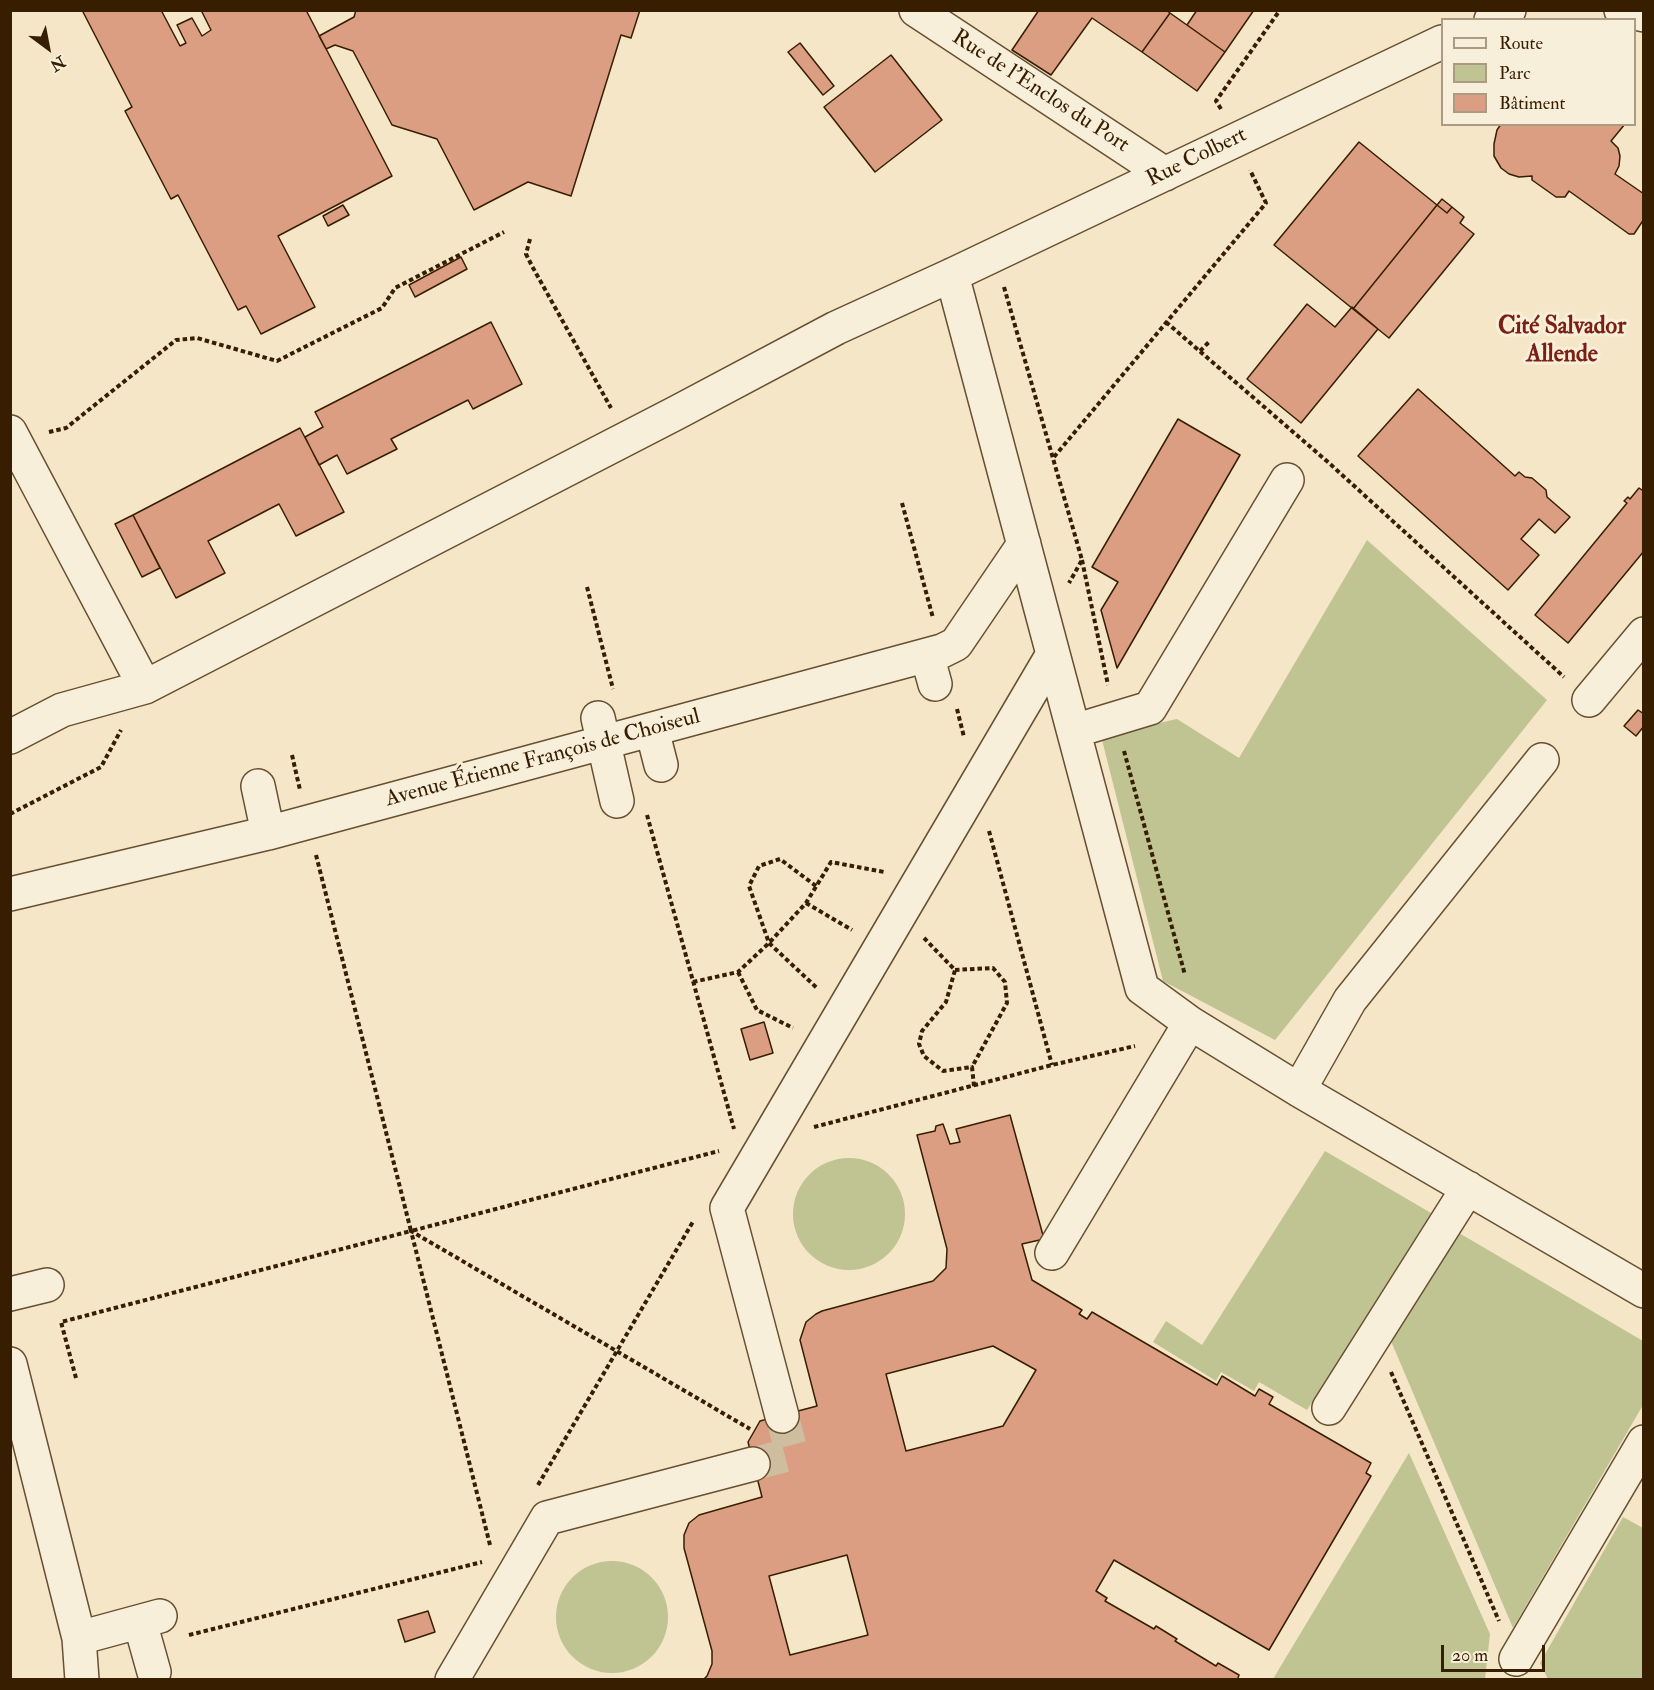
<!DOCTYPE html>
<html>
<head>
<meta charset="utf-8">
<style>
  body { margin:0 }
  #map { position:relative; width:1654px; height:1690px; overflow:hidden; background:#f4e6c6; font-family:"IM FELL Double Pica",serif }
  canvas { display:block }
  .frame { position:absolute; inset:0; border:12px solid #381e01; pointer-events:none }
  .legend { position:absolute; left:1441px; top:18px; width:195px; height:108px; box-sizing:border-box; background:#f8efda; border:2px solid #ab9b83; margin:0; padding:8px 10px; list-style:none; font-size:18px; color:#381e01 }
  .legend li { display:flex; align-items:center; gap:12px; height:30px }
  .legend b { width:30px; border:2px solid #ab9b83 }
  .north { position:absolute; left:18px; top:18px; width:60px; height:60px; -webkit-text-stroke:4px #f8efda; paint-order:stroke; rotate:148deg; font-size:16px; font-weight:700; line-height:24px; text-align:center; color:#381e01 }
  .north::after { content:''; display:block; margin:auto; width:21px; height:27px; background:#381e01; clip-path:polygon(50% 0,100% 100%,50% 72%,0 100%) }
  .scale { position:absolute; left:1441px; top:1645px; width:104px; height:27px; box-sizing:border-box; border:3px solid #381e01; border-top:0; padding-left:8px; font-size:18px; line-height:21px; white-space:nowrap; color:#381e01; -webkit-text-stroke:4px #f8efda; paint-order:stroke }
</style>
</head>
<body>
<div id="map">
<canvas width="1654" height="1690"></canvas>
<div class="frame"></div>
<ul class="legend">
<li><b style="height:8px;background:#f8efda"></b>Route</li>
<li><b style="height:16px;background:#bfc492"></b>Parc</li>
<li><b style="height:16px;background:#db9e82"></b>Bâtiment</li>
</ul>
<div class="north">N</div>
<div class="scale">20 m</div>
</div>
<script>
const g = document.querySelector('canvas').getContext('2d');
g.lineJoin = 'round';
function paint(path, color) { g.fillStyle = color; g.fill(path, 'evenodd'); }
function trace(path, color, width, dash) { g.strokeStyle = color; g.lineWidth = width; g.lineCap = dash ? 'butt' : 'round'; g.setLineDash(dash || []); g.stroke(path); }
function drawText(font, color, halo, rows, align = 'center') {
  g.font = font + ' "IM FELL Double Pica",serif'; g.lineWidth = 6; g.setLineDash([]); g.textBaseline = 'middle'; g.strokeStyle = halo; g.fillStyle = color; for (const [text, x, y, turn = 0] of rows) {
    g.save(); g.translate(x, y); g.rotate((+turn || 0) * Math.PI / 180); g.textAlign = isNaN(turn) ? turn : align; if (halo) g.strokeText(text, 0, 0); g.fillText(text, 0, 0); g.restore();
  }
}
const green = new Path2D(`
  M1367 540 1547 700 1275 1040 1163 981 1101 736 1177 719 1239 758Z
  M1325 1151 1431 1213 1307 1410 1259 1382 1254 1391 1221 1372 1216 1381 1153 1342 1166 1321 1202 1345Z
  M793 1214a56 56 0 1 1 112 0a56 56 0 1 1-112 0Z
  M1454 1230 1643 1341V1405L1513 1628 1388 1334Z
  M1409 1453 1490 1634 1485 1679H1273Z
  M1623 1517 1643 1528V1679H1548L1540 1663Z
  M556 1617a56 56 0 1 1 112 0a56 56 0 1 1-112 0Z`);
const building = new Path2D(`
  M82 10H161L180 46 186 43 177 25 192 18 202 36 211 30 201 10H306L392 176 278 236 315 307 261 334 246 306 238 310 178 195 171 199 125 111 132 107Z
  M356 10H640L631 38 621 35 571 196 528 182 474 210 437 139 392 125 353 51 335 45 326 49 319 36 354 17Z
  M1039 10H1166L1170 13 1142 52 1092 18 1051 75 1012 50Z
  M1197 10H1254L1225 52 1187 25Z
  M1170 13 1225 52 1197 91 1142 52Z
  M800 43 834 86 823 95 788 52Z
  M891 55 942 120 875 172 824 107Z
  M1501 124H1625L1611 141 1618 148 1620 156 1619 166 1615 174 1644 194V219L1634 234H1629L1569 191 1565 197H1556L1532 180V176L1519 177 1509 174 1501 168 1494 156V144L1497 130Z
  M1359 142 1437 205 1353 309 1274 245Z
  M1442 199 1452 207 1447 213 1437 205Z
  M343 205 349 215 328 226 323 216Z
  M1437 205 1447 213 1452 207 1464 217 1460 223 1474 234 1389 338 1353 309Z
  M461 257 467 269 415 297 409 285Z
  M1307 304 1335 327 1352 307 1378 329 1301 423 1247 379Z
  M491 322 522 384 473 409 468 400 391 439 397 449 347 474 337 455 319 465 305 437 323 427 315 412Z
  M1418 389 1515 476 1519 472 1525 477 1532 478 1546 490 1547 497 1570 517 1555 533 1539 519 1521 539 1539 555 1508 590 1358 456Z
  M1178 419 1240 455 1117 668 1101 610 1118 582 1092 567Z
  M300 428 344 512 296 536 279 504 208 541 225 573 176 598 133 515Z
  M1639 488 1642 490 1644 488V551L1568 643 1535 615 1627 503 1624 501 1628 497 1630 499Z
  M133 515 160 568 142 577 115 524Z
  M1638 710 1644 714V726L1636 736 1624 726Z
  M764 1022 773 1053 750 1060 741 1029Z
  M1010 1115 1044 1239 1022 1244 1032 1280 1082 1310 1079 1314 1087 1319 1092 1312 1217 1385 1222 1376 1255 1396 1259 1389 1273 1397 1269 1404 1371 1463 1366 1473 1371 1476 1269 1650 1114 1560 1096 1591 1107 1598 1105 1601 1154 1629 1156 1626 1177 1639 1175 1641 1216 1666 1218 1663 1239 1675 1238 1678 1240 1680H703L707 1676 712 1664V1651L684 1548V1535L689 1523 699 1515 762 1497 748 1442 760 1421 817 1406 800 1340 806 1322 816 1314 822 1311 933 1281 946 1268 947 1249 917 1135 935 1131 936 1126 943 1124 950 1144 960 1142 956 1129ZM993 1346 1036 1370 1003 1426 906 1451 886 1374ZM847 1555 868 1635 790 1655 769 1576Z
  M428 1611 435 1632 405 1642 398 1620Z`);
const minorTunnel = new Path2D(`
  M753 1464 792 1454 782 1416`);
const path = new Path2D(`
  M1221 109 1216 101 1280 10
  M530 239 526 254 532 266 611 408
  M1004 287 1082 560 1069 583
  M1166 322 1329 463 1564 677
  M1200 351 1209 342
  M49 432 66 428 176 340 197 338 277 361 382 308 395 288 504 232
  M1054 457 1266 203 1250 170
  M902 503 933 618
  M1082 560 1108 685
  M587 587 613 689
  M957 709 964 737
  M1124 751 1185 975
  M292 755 300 790
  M10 814 101 767 121 730
  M647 815 734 1129
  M989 831 1052 1065
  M316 855 411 1231 719 1151
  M816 886 780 859 759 866 749 886 769 943 818 989
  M806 903 852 930
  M924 938 955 970 946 1002 922 1031 919 1044 924 1056 943 1071 972 1067 974 1086
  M955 970 993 968 1005 982 1007 1003 972 1067
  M738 972 757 1010 793 1028
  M693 982 738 972 769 943 806 903 831 862 884 872
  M814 1127 1052 1065 1135 1046
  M1391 1372 1499 1621
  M76 1378 61 1322 411 1231
  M538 1485 694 1220
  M490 1545 411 1231 750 1429
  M189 1635 482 1562`);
const minor = new Path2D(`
  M916 10 1165 174
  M1621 10 1644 15
  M1491 20 1509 10
  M952 275 1142 988 1190 1023 1299 1090 1644 1291
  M10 432 145 687
  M927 655 935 684
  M1589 700 1644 634
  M598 718 617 801
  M652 730 661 765
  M1074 731 1150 708 1287 480
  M10 737 62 710 145 687 676 413 836 328 952 275 1442 42
  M258 786 268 833
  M10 894 268 833 942 651 956 644 1024 544
  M1299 1090 1350 1000 1542 760
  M1052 1253 1190 1023
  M10 1294 47 1285
  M10 1364 79 1638 82 1680
  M1329 1408 1468 1188
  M782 1416 727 1208 1053 654
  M140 1622 154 1672
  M79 1638 160 1616
  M1516 1659 1644 1442
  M452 1680 547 1518 753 1464`);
const streetNames = [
  ["Rue de l'Enclos du Port",1040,92,33],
  ["Rue Colbert",1197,158,-26],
  ["Avenue Étienne François de Choiseul",543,759,-15]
];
const neighbourhoodNames = [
  ["Cité Salvador",1562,328],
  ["Allende",1562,356]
];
paint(green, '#bfc492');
paint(building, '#db9e82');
trace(building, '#381e01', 1.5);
trace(minorTunnel, '#cebe9f', 33, [33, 16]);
trace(minor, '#675032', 36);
trace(path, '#381e01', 4, [4.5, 3]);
trace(minor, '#f8efda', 33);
drawText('22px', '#381e01', '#f8efda', streetNames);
drawText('bold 24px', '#7a1f14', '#f8efda', neighbourhoodNames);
</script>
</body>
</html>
